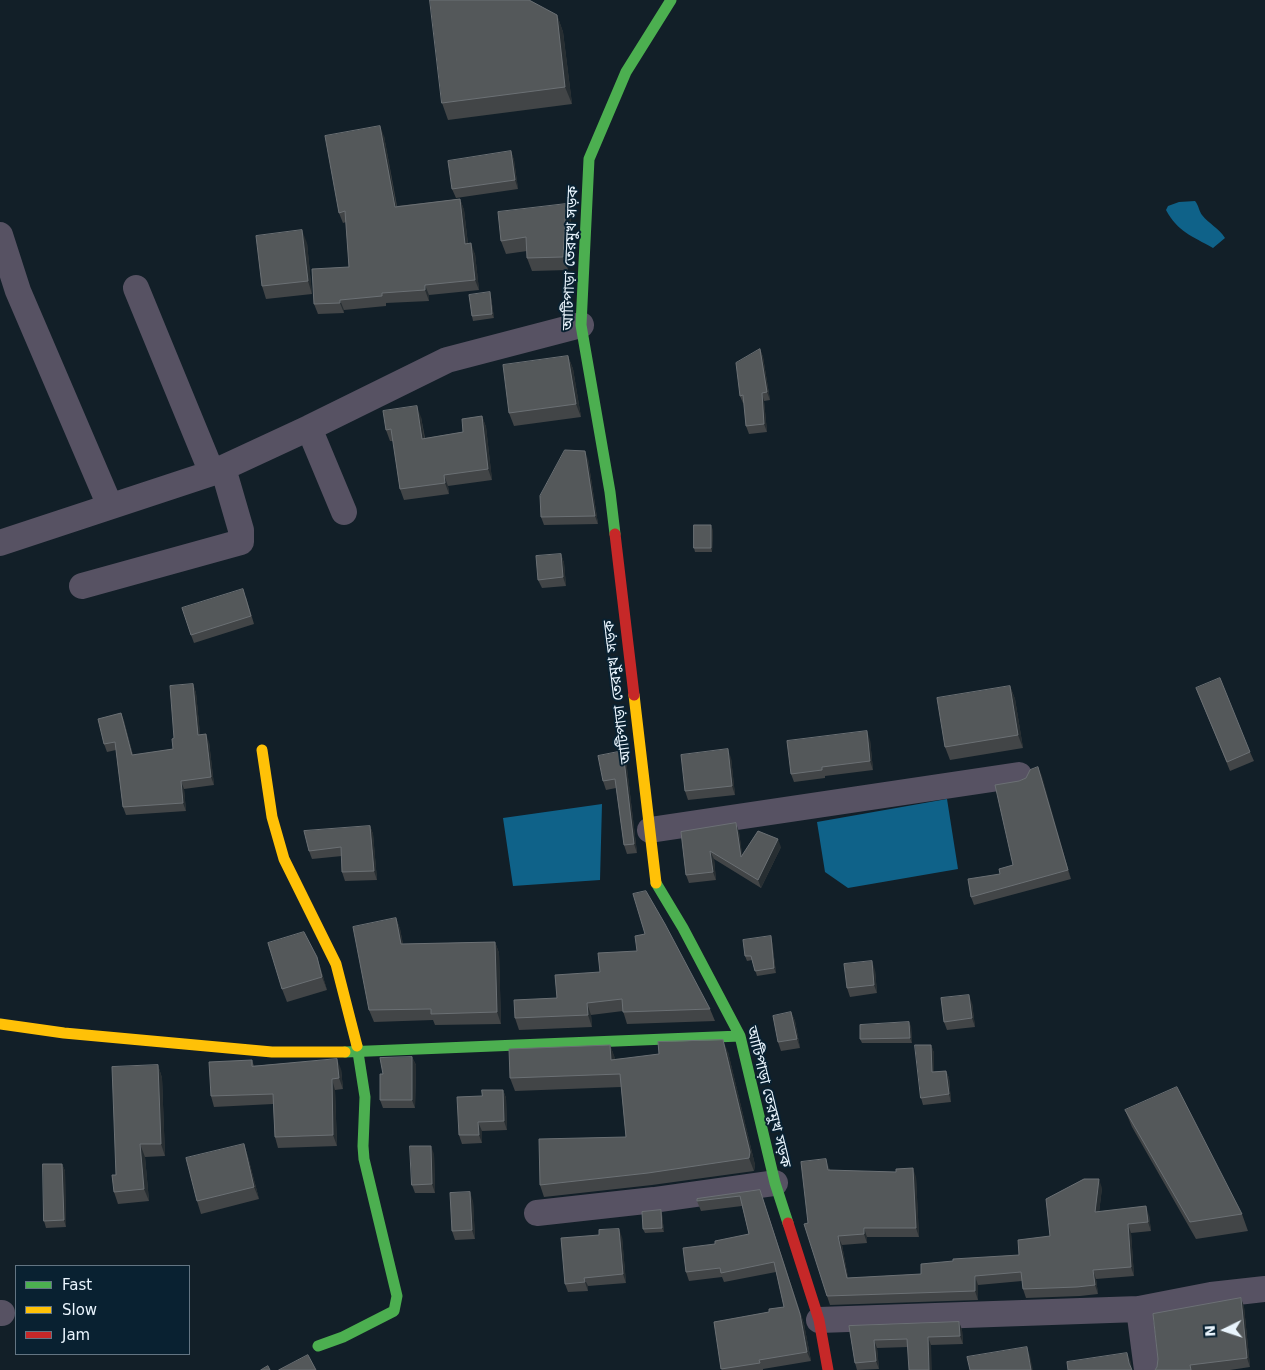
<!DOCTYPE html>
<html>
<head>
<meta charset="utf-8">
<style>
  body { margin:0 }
  #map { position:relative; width:1265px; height:1370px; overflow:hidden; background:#121f28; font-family:"DejaVu Sans",sans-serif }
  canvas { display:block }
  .legend { position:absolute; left:15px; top:1265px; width:175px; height:90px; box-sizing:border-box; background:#092131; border:1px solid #637583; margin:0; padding:6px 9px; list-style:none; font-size:15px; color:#e9f4fd }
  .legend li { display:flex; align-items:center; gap:10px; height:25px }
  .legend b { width:25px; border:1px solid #637583 }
  .north { position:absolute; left:1200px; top:1305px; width:50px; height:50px; -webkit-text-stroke:4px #092131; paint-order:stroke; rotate:266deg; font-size:14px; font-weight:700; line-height:20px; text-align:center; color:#e9f4fd }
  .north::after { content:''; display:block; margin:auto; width:18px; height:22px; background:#e9f4fd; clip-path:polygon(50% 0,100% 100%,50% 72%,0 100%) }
</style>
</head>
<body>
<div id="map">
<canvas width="1265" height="1370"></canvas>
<ul class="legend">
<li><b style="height:6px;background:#4caf50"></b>Fast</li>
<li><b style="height:6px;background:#ffc107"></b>Slow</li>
<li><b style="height:6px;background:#c62828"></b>Jam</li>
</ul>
<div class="north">N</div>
</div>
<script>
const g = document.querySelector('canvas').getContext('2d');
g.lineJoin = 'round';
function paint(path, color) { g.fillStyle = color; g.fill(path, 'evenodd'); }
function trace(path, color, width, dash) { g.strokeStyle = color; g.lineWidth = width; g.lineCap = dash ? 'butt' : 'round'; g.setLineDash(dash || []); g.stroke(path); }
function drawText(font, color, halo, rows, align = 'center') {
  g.font = font + ' "DejaVu Sans","Noto Sans Bengali",sans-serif'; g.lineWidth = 4; g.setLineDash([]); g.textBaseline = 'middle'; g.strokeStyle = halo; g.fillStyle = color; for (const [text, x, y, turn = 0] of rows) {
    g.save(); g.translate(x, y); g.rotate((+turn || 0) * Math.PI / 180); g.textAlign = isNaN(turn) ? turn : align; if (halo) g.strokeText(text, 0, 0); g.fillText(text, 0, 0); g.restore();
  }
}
const water = new Path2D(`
  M1195 201C1199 206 1199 211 1202 215 1209 224 1219 228 1225 238L1213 248C1192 236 1178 232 1166 210L1168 206 1179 202Z
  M947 799 958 869 848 888 825 872 817 822Z
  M602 804 600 880 513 886 503 818Z`);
const street = new Path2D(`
  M0 235 18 291 110 506
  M136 288 212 473
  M309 428 344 512
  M0 543 212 473 309 428 447 360 581 325
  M82 586 241 542V530L223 468
  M650 830 1019 775
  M537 1213 654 1200 775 1183
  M1139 1309 1147 1370
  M0 1313H2
  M819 1320 1139 1309 1211 1295 1265 1289`);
const fast = new Path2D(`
  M615 534 610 492 581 325 589 159 626 72 671 0
  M656 883 683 928 740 1036 775 1183 788 1223
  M345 1052 740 1036
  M318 1346 343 1337 394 1311 397 1296 364 1159 363 1146 365 1097 357 1046`);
const slow = new Path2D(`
  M634 695 656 883
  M262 750 272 817 284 859 336 964 357 1046
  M0 1024 64 1033 272 1052H345`);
const jam = new Path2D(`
  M615 534 634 695
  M788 1223 819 1320 828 1370`);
const wall = new Path2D(`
  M557 15 563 32 572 104 448 120 442 103Z
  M384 136 397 206 460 199 464 210 468 244 475 254 479 290 429 295V301L386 303V306L344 310V313L318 314 314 304 349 267 346 222 343 223 339 213Z
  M511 151 514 160 518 189 456 198 452 189Z
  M566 204 571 217 568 270 532 271 527 258V251L506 254 501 241Z
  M307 243 312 294 266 299 262 286Z
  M491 297 494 318 473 321 472 316Z
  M760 349 763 357 770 400 764 401 767 432 749 434 746 426 744 403H743L740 396Z
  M568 356 573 369 581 417 514 426 509 413Z
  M482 416 486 427 492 480 448 486 449 494 404 500 400 489 393 441H390L386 430 421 417 425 438 463 432Z
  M588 459 598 524 544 525 541 517Z
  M713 530 712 552H695L694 548Z
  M561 554 564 563 566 586 542 588 538 580Z
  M246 597 254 624 194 643 191 635Z
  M193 684 196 693 200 735 209 742 214 785 184 789 186 811 126 815 123 807 116 750 107 752 104 744 121 713 124 721 133 755 173 749 174 738Z
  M1010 686 1015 699 1023 748 950 760 945 747Z
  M1196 688 1250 752 1254 761 1230 771Z
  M870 740 873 770 825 776V778L794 782 791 774Z
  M623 751 626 760 637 853 627 854 624 845 616 788 606 790 603 781Z
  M731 758 735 795 688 800 685 791Z
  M1038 767 1071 879 974 905 971 897 1013 865 1019 781 1026 778Z
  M370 826 373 834 377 880 345 881 342 872V856L312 859 309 851Z
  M681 832H739L742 855 781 847 761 888 714 859 716 880 689 883 686 875Z
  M396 918 400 929 403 944 495 942 499 953 501 1024 435 1025 433 1020 374 1022 369 1010Z
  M772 941 776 973 757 976 752 960 747 961 745 956Z
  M317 957 321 970 327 990 287 1002 282 989Z
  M875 970 877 993 850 997 847 988Z
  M555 975 710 1009 715 1021 627 1024 623 1011 591 1015 592 1027 519 1030 515 1018 557 998Z
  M972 1003 975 1027 947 1030 944 1022Z
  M791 1012 795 1021 800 1048 781 1051 778 1042Z
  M911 1026 912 1043H862L860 1039Z
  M610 1045 615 1059 728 1052 755 1165 754 1171 652 1185 544 1197 540 1185 626 1137 621 1087 515 1091 510 1078Z
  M931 1045 934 1053V1072L946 1071 949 1078 951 1102 923 1105 921 1098Z
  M412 1057 416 1065 415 1108H383L380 1100 383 1074Z
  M252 1060 254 1066 341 1069 343 1089 335 1090 337 1146 278 1148 275 1137 273 1104 214 1107 211 1096Z
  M158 1065 162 1078 165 1156 145 1157 149 1201 118 1204 114 1192Z
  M503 1090 506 1098 507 1130 482 1131V1143L462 1144 459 1135 482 1096Z
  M1125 1110 1242 1214 1248 1231 1196 1239 1132 1127Z
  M244 1144 248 1157 259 1199 201 1214 197 1201Z
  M434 1154 435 1193H415L412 1185Z
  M62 1164 65 1171 66 1227 46 1228 44 1221Z
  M829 1168 830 1170 916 1177 919 1237H867V1243L842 1245 848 1278 921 1274 1019 1255 1050 1236 1102 1188 1099 1212 1149 1215 1151 1231 1131 1233 1134 1276 1096 1279 1098 1294 1080 1296 1026 1298 1023 1289 1022 1281 978 1285V1300L830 1305 827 1296 808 1223Z
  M760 1190 804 1324 811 1361 763 1369V1370H722L714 1322 769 1312 784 1307 776 1272 724 1282 722 1277 689 1281 686 1272 715 1244 749 1234 742 1206 701 1211 697 1201Z
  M473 1201 475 1239 455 1240 452 1231Z
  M661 1210 662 1214 664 1232 645 1233 643 1229Z
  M622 1237 626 1283 588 1286V1291L568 1292 565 1284Z
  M1241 1298 1244 1307 1250 1367 1230 1370H1155Z
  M959 1322 962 1330 963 1344 931 1345 908 1347 877 1348 879 1369 857 1370 855 1363 849 1326Z`);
const shadedWall = new Path2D(`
  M557 15 563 32 572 104 565 87Z
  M380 126 384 136 398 217 395 207Z
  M511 151 514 160 518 189 515 180Z
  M460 199 464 210 469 254 465 244Z
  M566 204 571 217 568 270 563 257Z
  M302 230 307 243 312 294 308 281Z
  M471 243 475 254 479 290 475 280Z
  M425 285 429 295V301L425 290Z
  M490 292 491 297 494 318 492 314Z
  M340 300 344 310V313L340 303Z
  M760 349 763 357 770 400 767 392Z
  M568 356 573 369 581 417 576 404Z
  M762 393 764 401 767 432 764 424Z
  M417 406 421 417 426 450 422 439Z
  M482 416 486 427 492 480 488 469Z
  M585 451 588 459 598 524 595 516Z
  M444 475 448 486 449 494 445 483Z
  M711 525 713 530 712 552 711 548Z
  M561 554 564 563 566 586 563 577Z
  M193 684 196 693 201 743 198 735Z
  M1010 686 1015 699 1023 748 1018 735Z
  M121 713 124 721 135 763 132 755Z
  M867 731 870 740 873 770 870 761Z
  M206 734 209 742 214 785 211 777Z
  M728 749 731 758 735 795 732 786Z
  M623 751 626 760 637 853 634 844Z
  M1038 767 1042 776 1071 879 1068 870Z
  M181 781 184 789 186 811 183 803Z
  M736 823 739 832 744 866 741 857Z
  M370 826 373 834 377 880 374 871Z
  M778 839 781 847 761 888 758 880Z
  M710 851 714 859 716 880 713 872Z
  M396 918 400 929 405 955 401 944Z
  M771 936 772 941 776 973 774 968Z
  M495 942 499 953 501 1024 497 1012Z
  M317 957 321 970 327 990 322 977Z
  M872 961 875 970 877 993 874 985Z
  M969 995 972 1003 975 1027 972 1018Z
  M587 1003 591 1015 592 1027 588 1015Z
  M791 1012 795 1021 800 1048 797 1039Z
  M909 1022 911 1026 912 1043 910 1038Z
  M723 1040 728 1052 755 1165 754 1171 749 1158Z
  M610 1045 615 1058V1072L611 1060Z
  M931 1045 934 1053V1080L932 1072Z
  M412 1057 416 1065 415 1108 412 1100Z
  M337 1059 341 1069 343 1089 339 1078Z
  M158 1065 162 1078 165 1156 161 1144Z
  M946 1071 949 1078 951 1102 949 1094Z
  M332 1079 335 1090 337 1146 333 1135Z
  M503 1090 506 1098 507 1130 504 1121Z
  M478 1122 482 1131V1143L479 1135Z
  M140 1144 145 1157 149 1201 144 1189Z
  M244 1144 248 1157 259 1199 254 1187Z
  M431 1146 434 1154 435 1193 432 1184Z
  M826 1159 829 1168 831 1179 828 1170Z
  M62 1164 65 1171 66 1227 64 1220Z
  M913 1168 916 1177 919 1237 916 1228Z
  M1099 1179 1102 1188 1098 1221 1095 1212Z
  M760 1190 804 1324 811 1361 807 1352Z
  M470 1192 473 1201 475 1239 472 1230Z
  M1146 1206 1149 1215 1151 1231 1148 1222Z
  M661 1210 662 1214 664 1232 662 1228Z
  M1128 1224 1131 1233 1134 1276 1131 1267Z
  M864 1228 867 1237V1243L864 1234Z
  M619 1229 622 1237 626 1283 623 1274Z
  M838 1236 842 1245 850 1287 847 1278Z
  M1093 1270 1096 1279 1098 1294 1095 1285Z
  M975 1276 978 1285V1300L975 1291Z
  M584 1278 588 1286V1291L585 1282Z
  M1241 1298 1244 1307 1250 1367 1247 1358Z
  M959 1322 962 1330 963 1344 960 1336Z
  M928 1337 931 1345 932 1370H929Z
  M874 1340 877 1348 879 1369 876 1361Z
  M1027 1347 1030 1356 1033 1370H1031Z
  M1127 1353 1131 1362 1132 1370 1129 1363Z`);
const building = new Path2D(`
  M430 0H529L557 15 565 87 442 103Z
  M380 126 395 207 460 199 465 244 471 243 475 280 425 285V290L382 293V296L340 300V303L314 304 312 269 349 267 345 211 339 213 325 136Z
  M511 151 515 180 452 189 448 161Z
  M566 204 563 257 527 258 526 237 501 241 498 212Z
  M302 230 308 281 262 286 256 236Z
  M490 292 492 314 472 316 469 295Z
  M760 349 767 392 762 393 764 424 746 426 743 395 740 396 736 363Z
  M568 356 576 404 509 413 503 365Z
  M417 406 422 439 463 432 462 419 482 416 488 469 444 475 445 483 400 489 391 429 386 430 383 411Z
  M565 450 585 451 595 516 541 517 540 496Z
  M694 525H711V548H694Z
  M561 554 563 577 538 580 536 556Z
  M243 589 251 616 191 635 182 608Z
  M1220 678 1250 752 1227 762 1196 688Z
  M193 684 198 735 206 734 211 777 181 781 183 803 123 807 115 742 104 744 98 719 121 713 132 755 173 749 172 739 174 738 170 686Z
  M1010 686 1018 735 945 747 937 698Z
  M867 731 870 761 822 767V770L791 774 787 741Z
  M728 749 732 786 685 791 681 755Z
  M623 751 634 844 624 845 615 779 603 781 598 756Z
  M1038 767 1068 870 971 897 968 879 1000 874 999 869 1013 865 995 785 1019 781 1026 778 1030 770Z
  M736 823 741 857 758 831 778 839 758 880 710 851 713 872 686 875 681 832Z
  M370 826 374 871 342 872 341 847 309 851 304 831Z
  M646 891 665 924 710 1009 623 1012 622 999 587 1003 588 1015 515 1018 514 1000 557 998 555 975 600 972 598 953 637 951 635 936 645 934 633 894Z
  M396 918 401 944 495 942 497 1012 431 1014V1009L369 1010 353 927Z
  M304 932 317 957 322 977 282 989 268 943Z
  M771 936 774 968 755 971 751 956H745L743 940Z
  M872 961 874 985 847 988 844 964Z
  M969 995 972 1018 944 1022 941 998Z
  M791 1012 797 1039 778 1042 773 1016Z
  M909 1022 910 1038 860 1039V1025Z
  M723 1040 750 1152 749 1158 648 1173 540 1185 539 1139 626 1137 620 1074 510 1078 509 1049 610 1045 611 1060 659 1054 658 1042Z
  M915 1045H931L932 1072 946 1071 949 1094 921 1098Z
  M412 1057V1100H380V1074H383L380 1058Z
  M337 1059 339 1078 332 1079 333 1135 275 1137 273 1094 211 1096 209 1062 252 1060V1066Z
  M158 1065 161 1144H140L144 1189 114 1192 112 1175H116L112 1067Z
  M1177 1087 1242 1214 1190 1222 1125 1110Z
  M482 1090H503L504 1121 478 1122 479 1135H459L457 1097 482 1096Z
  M244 1144 254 1187 197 1201 186 1158Z
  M410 1146H431L432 1184 412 1185Z
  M826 1159 828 1170 896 1172V1169L913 1168 916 1228H864V1234L838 1236 847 1278 921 1274V1264L953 1261V1259L1019 1255 1018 1240 1050 1236 1046 1199 1084 1179H1099L1095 1212 1146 1206 1148 1222 1128 1224 1131 1267 1093 1270 1095 1285 1077 1287 1023 1289 1021 1272 975 1276V1291L827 1296 804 1224 808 1223 801 1162Z
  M43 1164H62L64 1220 44 1221Z
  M760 1190 800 1314 807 1352 759 1360 760 1363 721 1369 714 1322 769 1312V1309L784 1307 774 1262 721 1273 720 1268 686 1272 683 1248 715 1244V1241L749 1234 740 1196 697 1201V1199Z
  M470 1192 472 1230 452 1231 450 1193Z
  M661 1210 662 1228 643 1229 642 1212Z
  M619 1229 623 1274 584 1278 585 1282 565 1284 561 1238 599 1235V1230Z
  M1241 1298 1247 1358 1190 1365 1191 1370H1155L1157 1367 1158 1359 1153 1314Z
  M959 1322 960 1336 928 1337 929 1370H909L907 1339 874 1340 876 1361 855 1363 849 1326Z
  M1027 1347 1031 1370H970L967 1357Z
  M1127 1353 1129 1363 1132 1370H1068L1067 1362Z
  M308 1355 316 1370H279Z
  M268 1366 270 1370H261Z`);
const streetNames = [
  ["আটিপাড়া তেরমুখ সড়ক",571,258,-88],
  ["আটিপাড়া তেরমুখ সড়ক",618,692,-97],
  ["আটিপাড়া তেরমুখ সড়ক",768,1097,76]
];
paint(water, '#0f6289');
trace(street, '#575263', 26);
trace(fast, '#4caf50', 11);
trace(slow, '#ffc107', 11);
trace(jam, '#c62828', 11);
paint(wall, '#424547');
paint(shadedWall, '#272e32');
paint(building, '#54585a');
trace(building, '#6b7074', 1);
drawText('15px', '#e9f4fd', '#092131', streetNames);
</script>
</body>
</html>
